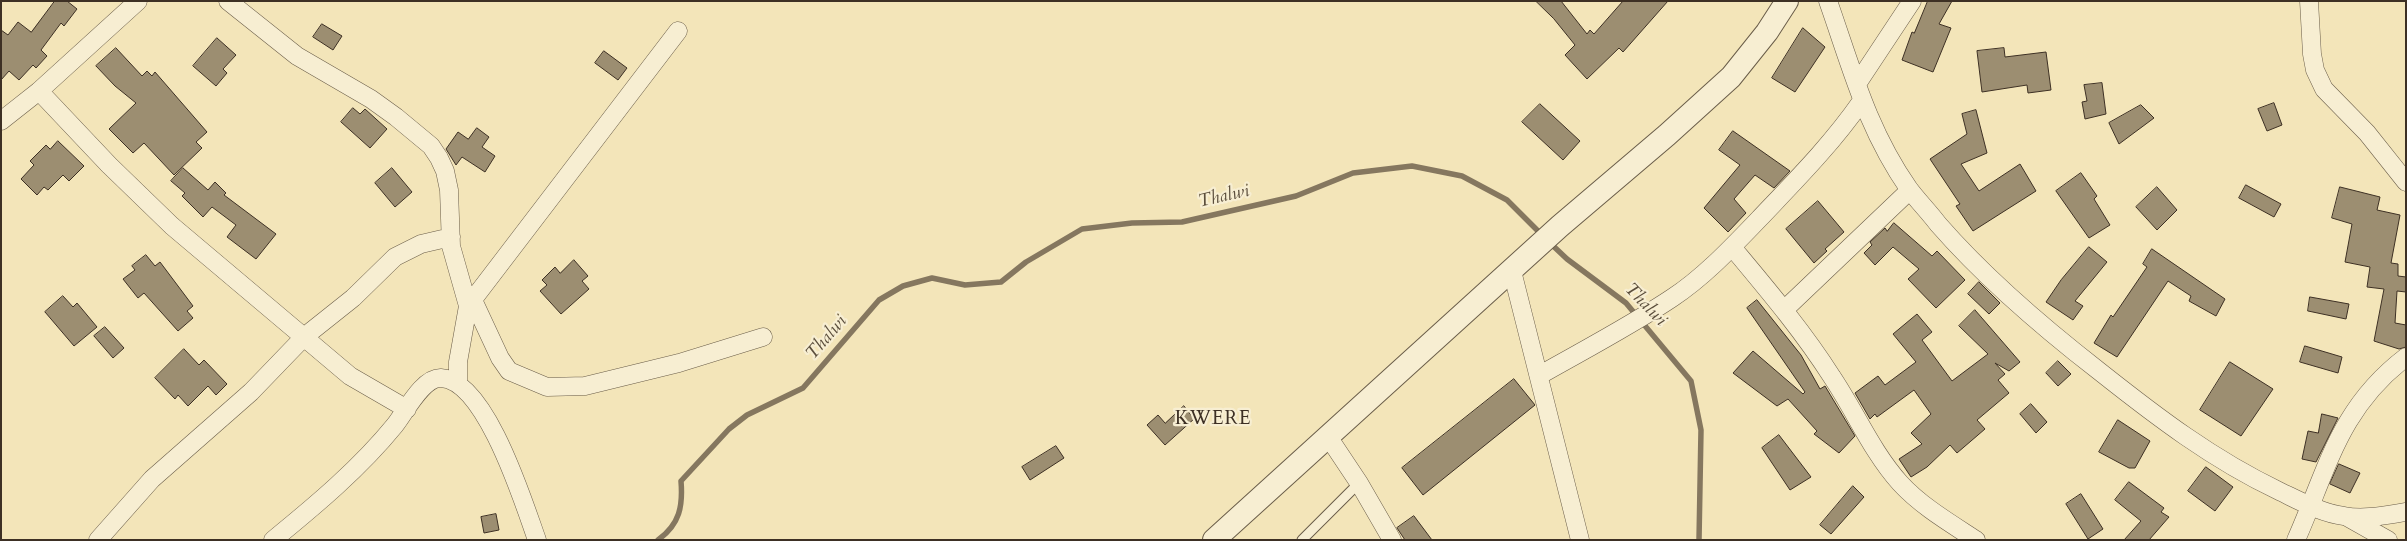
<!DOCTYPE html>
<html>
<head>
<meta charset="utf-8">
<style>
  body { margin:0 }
  #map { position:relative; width:2407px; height:541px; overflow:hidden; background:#f3e5b9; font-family:Cardo,serif }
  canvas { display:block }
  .frame { position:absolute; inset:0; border:2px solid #3d3024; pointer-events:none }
</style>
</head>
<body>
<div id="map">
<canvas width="2407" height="541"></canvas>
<div class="frame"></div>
</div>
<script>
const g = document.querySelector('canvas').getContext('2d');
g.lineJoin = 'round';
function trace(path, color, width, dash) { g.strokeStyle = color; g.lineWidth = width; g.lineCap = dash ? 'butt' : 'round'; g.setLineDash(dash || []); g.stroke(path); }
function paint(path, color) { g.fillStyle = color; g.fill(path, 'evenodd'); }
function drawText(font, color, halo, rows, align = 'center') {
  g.font = font + ' Cardo,serif'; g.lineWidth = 4.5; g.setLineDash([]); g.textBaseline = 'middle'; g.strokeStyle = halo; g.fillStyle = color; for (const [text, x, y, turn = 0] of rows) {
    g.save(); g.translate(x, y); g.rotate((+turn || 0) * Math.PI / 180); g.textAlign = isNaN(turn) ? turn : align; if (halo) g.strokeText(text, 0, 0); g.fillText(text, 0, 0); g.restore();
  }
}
const stream = new Path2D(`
  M1549 242 1567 259 1626 303 1691 381 1701 430 1699 540
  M658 540C680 524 683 506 681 481L729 429 747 415 803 388 879 300 903 286 932 278 965 285 1001 282 1026 262 1082 229 1132 223 1182 222 1296 196 1353 173 1412 166 1462 176 1507 200 1543 236`);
const building = new Path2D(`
  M55 1H67L77 9 64 26 61 23 41 50 47 56 36 68 33 65 19 80 9 71 1 80V30L8 35 18 22 31 32Z
  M1536 1H1561L1587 34 1590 30 1594 34 1623 1H1668L1623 52 1619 48 1587 79 1565 55 1575 45 1554 19Z
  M1928 1H1952L1939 24 1951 28 1933 72 1902 60 1912 32 1914 33Z
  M322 24 342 36 333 50 313 37Z
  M1803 28 1825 47 1795 92 1772 78Z
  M217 38 236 55 223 69 227 73 216 86 193 66Z
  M116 48 142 76 147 71 152 76 155 72 207 132 196 142 202 148 174 175 144 143 133 153 109 129 136 103 115 86 96 66Z
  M2004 48 2005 57 2046 52 2051 90 2028 93 2027 85 1982 92 1977 51Z
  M604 51 627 68 618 80 595 63Z
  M2102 83 2106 114 2085 119 2082 102 2087 101 2084 85Z
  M2274 103 2282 125 2267 131 2258 109Z
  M1540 104 1580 141 1563 160 1522 122Z
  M2141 105 2154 118 2119 144 2109 123Z
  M353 108 360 114 365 109 387 129 370 148 341 122Z
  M1976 110 1987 153 1961 164 1979 191 2020 164 2036 191 1973 231 1956 206 1960 204 1930 159 1967 134 1962 114Z
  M477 128 489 137 482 147 495 156 485 172 462 157 456 165 446 149 458 132 468 139Z
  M1733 131 1790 171 1774 188 1755 175 1734 199 1746 213 1728 232 1704 208 1740 165 1719 150Z
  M58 141 84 166 69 181 63 175 48 190 44 187 37 195 21 179 34 165 30 161 46 145 50 149Z
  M183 168 208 190 215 182 226 193 224 195 276 234 256 259 227 237 236 225 212 207 203 217 182 196 185 193 171 181Z
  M392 168 412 192 395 207 375 183Z
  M2081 173 2097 196 2094 199 2110 225 2089 238 2056 191Z
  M2246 185 2281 204 2274 217 2239 198Z
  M2157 187 2177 210 2157 230 2136 207Z
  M2340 187 2380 197 2377 210 2400 215 2391 263 2398 264V276L2406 277V292L2397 291 2395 323 2406 325V347L2399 349 2374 341 2384 289 2367 287 2370 267 2345 262 2352 224 2332 218Z
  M1818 201 1844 232 1825 249 1827 251 1814 263 1786 229Z
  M1894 223 1932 256 1937 251 1965 280 1936 308 1908 279 1919 269 1893 247 1875 265 1864 253 1872 245 1870 242 1885 228 1887 231Z
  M2089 247 2107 262 2075 301 2083 306 2073 320 2046 302 2061 280Z
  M2152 249 2225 299 2216 316 2189 301 2191 296 2168 281 2117 357 2094 343 2111 315 2113 317 2147 267 2143 264Z
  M146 255 155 266 160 262 193 306 187 311 193 318 178 331 144 293 138 298 123 279 135 270 132 266Z
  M574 260 588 276 582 281 589 289 561 314 540 291 547 285 542 280 555 267 560 273Z
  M1979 282 2000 303 1989 314 1968 294Z
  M63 296 73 307 77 303 97 327 74 346 45 312Z
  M2310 297 2349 304 2346 319 2308 311Z
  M1757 300 1801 355 1820 389 1825 386 1855 436 1839 453 1814 434 1817 431 1788 399 1777 406 1733 373 1753 351 1803 394 1805 392 1747 308Z
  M1975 310 2020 362 2009 371 1995 363 2005 374 1998 380 2009 393 1977 420 1985 429 1957 453 1950 445 1927 467 1911 477 1899 459 1922 444 1911 433 1931 414 1914 390 1877 417 1875 414 1870 419 1855 393 1878 376 1885 385 1916 362 1893 334 1917 314 1932 332 1922 340 1952 381 1988 354 1959 326Z
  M105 327 124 348 113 358 94 336Z
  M2305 346 2342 357 2338 373 2300 362Z
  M184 349 199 365 204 360 227 384 216 395 208 386 188 406 178 395 175 399 155 378Z
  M2058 361 2071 374 2058 386 2046 373Z
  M2230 362 2273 389 2241 436 2200 410Z
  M1514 379 1535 405 1423 495 1402 468Z
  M2031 404 2047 422 2036 433 2020 414Z
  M1184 406 1194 419 1165 445 1147 425 1158 415 1165 423Z
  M2322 414 2338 418 2316 462 2302 459 2308 431 2318 433Z
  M2118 420 2150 441 2135 468H2129L2099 452Z
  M1779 435 1811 477 1790 490 1762 448Z
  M1056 446 1064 458 1030 480 1022 467Z
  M2339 464 2360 473 2350 493 2330 484Z
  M2206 467 2233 487 2215 511 2188 491Z
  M2129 482 2164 508 2161 512 2169 517 2149 540H2124L2141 521 2115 500Z
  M1853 486 1864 497 1831 534 1820 525Z
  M2081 494 2103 529 2088 539 2066 504Z
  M496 514 499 530 484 533 481 517Z
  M1414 516 1432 540H1405L1397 528Z`);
const service = new Path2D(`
  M1302 540 1359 483`);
const minor = new Path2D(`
  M228 1 297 56 371 99 396 117 431 146 439 158 445 171 449 190 451 246 468 306 458 362V384
  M1828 1C1852 69 1867 129 1909 189 1918 201 1929 212 1938 224 1986 279 2041 326 2099 371 2157 417 2212 459 2279 491 2300 501 2321 513 2344 516 2364 520 2386 515 2406 512
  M2309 1 2312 54 2315 70 2324 89 2367 133 2406 182
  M1857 84 1912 1
  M39 91 109 165 172 226 350 376 407 409
  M1 121 39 91 138 1
  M1732 247C1767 289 1802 330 1832 377 1855 411 1872 452 1900 483 1921 506 1950 523 1976 540
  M1512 271 1580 540
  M473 300 500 358 509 371 547 387 585 386 679 363 763 337
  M468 306 678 31
  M1784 310 1910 190
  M1540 375C1584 350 1630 326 1672 298 1704 277 1732 247 1759 219 1795 181 1831 145 1861 102
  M1329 438 1359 483 1392 540
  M2347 517 2388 540
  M98 540 152 479 251 392 304 337 353 298 395 257 421 244 451 237
  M273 540C316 505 360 468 395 425 406 411 423 377 441 378 486 380 524 504 537 540
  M2296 540C2328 468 2339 408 2406 357`);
const tertiary = new Path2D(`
  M1214 540 1560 226 1667 135 1731 77 1767 32 1787 1`);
const waterNames = [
  ["Thalwi",1224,197,-13],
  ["Thalwi",1645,305,46],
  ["Thalwi",827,338,-49]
];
const quarterNames = [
  ["KWERE",1213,420]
];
trace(stream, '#85775f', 5.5);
paint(building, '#9c8e71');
trace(building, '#3d3024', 1);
trace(service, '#6a5d49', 11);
trace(minor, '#6a5d49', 19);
trace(tertiary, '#6a5d49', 24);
trace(service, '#f7eed2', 9);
trace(minor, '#f7eed2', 18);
trace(tertiary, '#f7eed2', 22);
drawText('italic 18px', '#5b4e3c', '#f7eed2', waterNames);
g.letterSpacing = '1px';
drawText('19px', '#3d3024', '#f7eed2', quarterNames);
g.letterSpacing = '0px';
</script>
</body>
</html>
